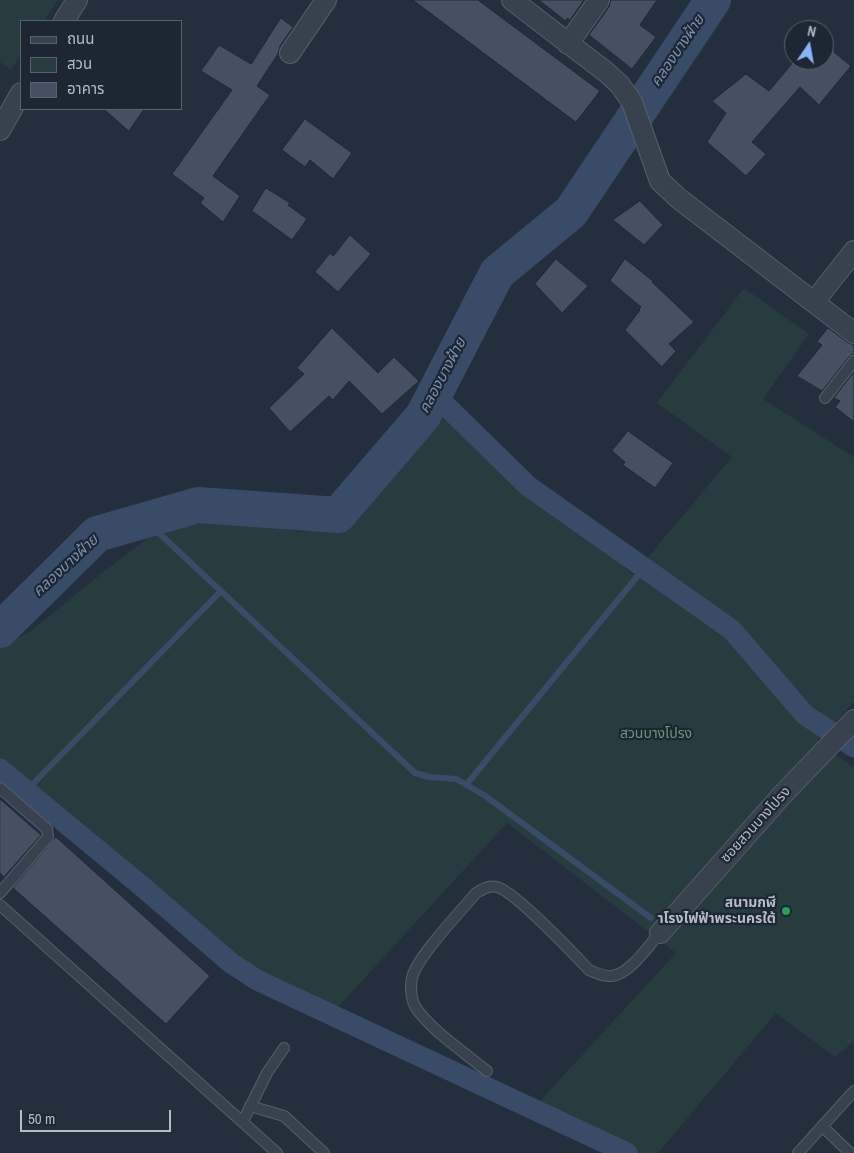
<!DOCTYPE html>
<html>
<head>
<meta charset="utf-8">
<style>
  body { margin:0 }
  #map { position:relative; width:854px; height:1153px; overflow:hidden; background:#242f3e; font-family:"Archivo Narrow","Noto Sans Thai",sans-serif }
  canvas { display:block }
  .legend { position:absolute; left:20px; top:20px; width:162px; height:90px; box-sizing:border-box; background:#1d2633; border:1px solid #59626f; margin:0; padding:6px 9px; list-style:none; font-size:15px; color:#b4bcc9 }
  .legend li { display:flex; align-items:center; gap:10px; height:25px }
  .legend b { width:25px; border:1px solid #59626f }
  .north { position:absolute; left:784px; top:20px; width:50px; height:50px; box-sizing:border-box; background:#1d2633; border:1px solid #59626f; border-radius:50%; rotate:12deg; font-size:14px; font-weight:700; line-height:20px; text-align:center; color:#b4bcc9 }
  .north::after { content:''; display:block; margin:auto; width:18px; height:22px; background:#8ab4f8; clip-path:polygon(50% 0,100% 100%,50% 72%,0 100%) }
  .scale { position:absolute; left:20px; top:1110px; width:151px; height:22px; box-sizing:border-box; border:2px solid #b4bcc9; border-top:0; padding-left:6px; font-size:15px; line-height:18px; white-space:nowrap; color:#b4bcc9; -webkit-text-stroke:4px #1d2633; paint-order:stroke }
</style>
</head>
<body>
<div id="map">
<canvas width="854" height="1153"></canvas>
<ul class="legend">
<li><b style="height:6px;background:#38414e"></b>ถนน</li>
<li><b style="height:14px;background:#263c3f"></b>สวน</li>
<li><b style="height:14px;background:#455162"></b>อาคาร</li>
</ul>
<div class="north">N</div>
<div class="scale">50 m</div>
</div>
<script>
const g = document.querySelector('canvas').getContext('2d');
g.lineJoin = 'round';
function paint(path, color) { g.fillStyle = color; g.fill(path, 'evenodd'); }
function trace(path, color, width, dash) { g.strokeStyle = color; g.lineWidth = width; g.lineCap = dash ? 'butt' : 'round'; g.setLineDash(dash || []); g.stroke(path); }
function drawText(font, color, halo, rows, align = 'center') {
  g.font = font + ' "Archivo Narrow","Noto Sans Thai",sans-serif'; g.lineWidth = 4.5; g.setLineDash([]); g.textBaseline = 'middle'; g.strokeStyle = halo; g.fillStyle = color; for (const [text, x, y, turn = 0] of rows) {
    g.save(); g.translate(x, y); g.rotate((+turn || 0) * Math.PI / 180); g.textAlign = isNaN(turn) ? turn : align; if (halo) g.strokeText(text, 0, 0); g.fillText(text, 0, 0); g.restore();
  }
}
const green = new Path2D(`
  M0 0H58L44 21H21V54L11 70 0 62Z
  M744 288 809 334 763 399 854 457V702L817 741 854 768V1041L835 1057 776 1013 658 1153H607L527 1115 676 953 507 823 327 1019 227 973 0 780V649L32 630 106 570 172 520 224 516 299 532 336 528 449 413 633 575 732 457 657 403Z`);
const stream = new Path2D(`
  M145 520 415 773 429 777 456 779 484 795 651 918
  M466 785 645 567
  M26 791 221 591`);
const canal = new Path2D(`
  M434 394 528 486 732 630 805 715 854 747
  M0 769 144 888 231 963 257 980 627 1153`);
const river = new Path2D(`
  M0 630 97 534 198 505 338 515 423 416 497 273 571 212 713 0`);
const building = new Path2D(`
  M413 0H478L600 91 576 122Z
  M539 0H584L570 20 567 18 566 21Z
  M611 0H657L640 25 656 37 632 69 589 35 609 7Z
  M281 18 293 27 280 46 278 54 257 86 270 95 213 176 240 196 223 222 200 203 204 198 172 174 232 90 201 71 219 45 251 64Z
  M824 44 851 66 819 105 800 87 752 142 766 154 746 176 707 142 726 113 712 101 746 74 769 91 795 60H824Z
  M104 109H144L129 131Z
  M305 119 352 153 333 179 310 160 305 167 282 150Z
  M266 188 290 203 288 205 307 219 292 240 252 211Z
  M640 201 663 225 644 245 613 220Z
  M350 235 371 254 338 292 315 272 330 253 333 256Z
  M556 259 588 286 562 313 535 284Z
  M625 259 653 281 652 282 694 322 669 344 676 351 662 367 625 330 640 310 639 309 641 307 610 281Z
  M332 328 378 373 394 357 419 381 382 414 349 381 333 400 329 396 290 432 269 408 304 374 297 368Z
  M828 328 847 342 854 345V354L849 357 822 391 797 376 822 345 817 342Z
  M854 372V422L835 407 840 401 834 398Z
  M628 431 673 463 655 488 623 465 625 462 612 451Z
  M0 799 41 835 4 877 0 873Z
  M56 837 210 976 166 1024 13 888Z`);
const service = new Path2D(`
  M825 398 854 361
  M0 788 47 829 48 837 0 893
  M0 905 277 1153
  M487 1071C465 1053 431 1030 416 1008 411 1000 410 987 412 978 416 958 461 911 476 893 483 889 489 885 497 887 514 891 574 954 589 970 596 973 604 977 612 976 630 974 648 946 660 933
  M250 1106 284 1116 324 1153
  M243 1121 267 1073 284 1048
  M822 1126 850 1153
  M798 1153 854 1091`);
const minor = new Path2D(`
  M512 0 606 72 620 85 632 102 660 181 678 198 854 333
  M64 21 77 0
  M568 44 599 0
  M290 53 326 0
  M0 130 21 93
  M814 302 854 251
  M660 933 783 794 854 720`);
const markers = [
  [786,911,5,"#2e9e5b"]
];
const parkNames = [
  ["สวนบางโปรง",656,734]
];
const streetNames = [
  ["ซอยสวนบางโปรง",756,825,-48]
];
const poiNames = [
  ["สนามกฬี",776,903],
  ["าโรงไฟฟ้าพระนครใต้",776,919]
];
const waterNames = [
  ["คลองบางฝ้าย",678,51,-56],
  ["คลองบางฝ้าย",443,376,-62],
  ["คลองบางฝ้าย",66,566,-43]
];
paint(green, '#263c3f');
trace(stream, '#394c67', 6);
trace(canal, '#394c67', 21);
trace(river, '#394c67', 36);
paint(building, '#455162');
trace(building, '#1f2835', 1);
trace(service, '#565f6c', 12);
trace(minor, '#565f6c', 22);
trace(service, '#38414e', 10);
trace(minor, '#38414e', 20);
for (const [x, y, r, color] of markers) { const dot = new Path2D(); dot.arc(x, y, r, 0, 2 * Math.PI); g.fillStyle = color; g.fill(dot); trace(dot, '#1d2633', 2); }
drawText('14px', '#6b9a76', '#1d2633', parkNames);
drawText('14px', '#b4bcc9', '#1d2633', streetNames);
drawText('bold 14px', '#b4bcc9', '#1d2633', poiNames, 'right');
drawText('italic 15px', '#7c92b1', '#1d2633', waterNames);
</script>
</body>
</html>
